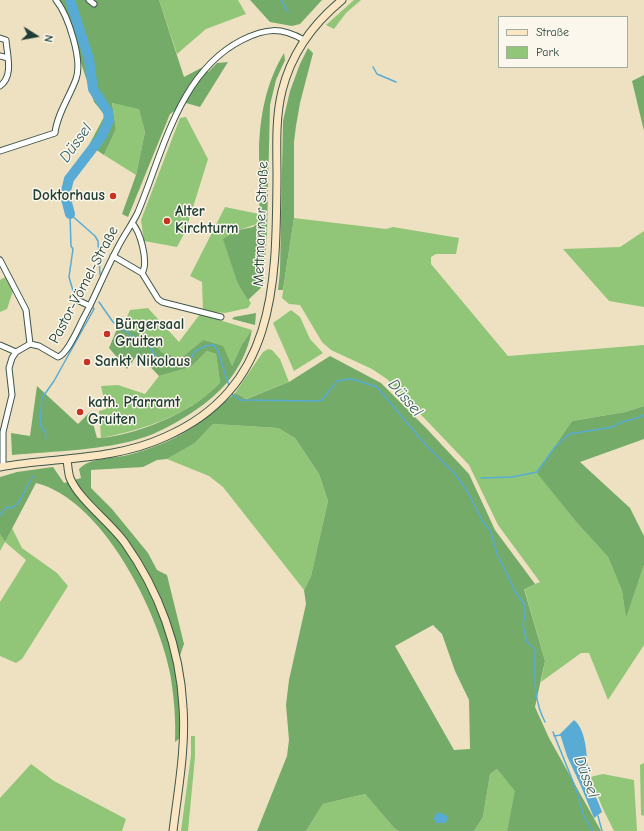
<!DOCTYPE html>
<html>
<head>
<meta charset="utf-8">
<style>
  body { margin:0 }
  #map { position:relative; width:644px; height:831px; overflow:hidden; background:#eee1c2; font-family:"Comic Neue",sans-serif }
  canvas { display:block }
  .legend { position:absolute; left:498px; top:16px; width:130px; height:52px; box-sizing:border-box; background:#fbf7ec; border:1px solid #a3ada2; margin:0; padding:5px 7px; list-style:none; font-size:12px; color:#1f3d34 }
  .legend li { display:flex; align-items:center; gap:8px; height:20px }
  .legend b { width:20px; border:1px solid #a3ada2 }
  .north { position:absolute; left:16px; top:16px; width:40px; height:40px; -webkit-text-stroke:3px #fbf7ec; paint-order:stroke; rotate:101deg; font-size:11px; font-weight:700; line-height:16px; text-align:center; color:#1f3d34 }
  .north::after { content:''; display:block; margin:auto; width:14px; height:18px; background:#1f3d34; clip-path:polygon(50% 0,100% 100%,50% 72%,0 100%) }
</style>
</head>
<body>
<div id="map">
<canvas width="644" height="831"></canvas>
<ul class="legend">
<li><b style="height:5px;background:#fbe6c3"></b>Straße</li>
<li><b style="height:11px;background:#91c678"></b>Park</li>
</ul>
<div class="north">N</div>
</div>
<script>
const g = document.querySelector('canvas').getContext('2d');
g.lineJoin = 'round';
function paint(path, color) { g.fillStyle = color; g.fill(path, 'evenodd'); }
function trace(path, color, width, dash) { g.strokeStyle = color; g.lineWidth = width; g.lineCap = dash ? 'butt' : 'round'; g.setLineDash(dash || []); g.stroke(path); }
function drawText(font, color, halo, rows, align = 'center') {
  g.font = font + ' "Comic Neue",sans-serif'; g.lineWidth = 3; g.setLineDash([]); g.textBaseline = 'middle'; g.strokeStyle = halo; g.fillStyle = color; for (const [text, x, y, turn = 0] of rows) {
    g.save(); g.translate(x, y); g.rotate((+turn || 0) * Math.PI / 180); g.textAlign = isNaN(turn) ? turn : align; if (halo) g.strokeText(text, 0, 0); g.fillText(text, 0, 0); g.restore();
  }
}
const green = new Path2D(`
  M159 0H238L246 14 206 29 177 54Z
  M354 0H361L346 13 334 29 326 25Z
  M112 103 139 108 145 132 136 175 104 155 116 129Z
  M186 117 208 159 186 230 177 247 144 241 141 220 180 118Z
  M225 207 259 214 257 224 239 230 238 284 251 303 248 308 225 313 203 311 202 282 190 276Z
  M294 218 386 229 393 227 459 238 456 254H436L431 257V264L508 356 644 345V406L625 412 572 421 538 473 577 523 608 557 622 591 626 617 644 565V645L608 700 589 653H581L541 682 545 661 524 588 540 582 498 525 469 465 387 379 372 369 331 350 322 342 300 305 289 304 282 298Z
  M644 231V307L609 301 563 249 620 247Z
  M5 277 13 291 7 309 0 312V280Z
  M148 308 179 342 200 314 252 330 242 344 232 366 203 340 181 358 162 354 148 335 122 328 130 310Z
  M291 310 300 317 310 339 323 353 294 371 273 323Z
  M268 349 272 350 280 359 289 382 245 399 235 393 263 352Z
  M207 351 216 354 220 383C212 390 204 398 196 403 168 421 134 432 101 438L99 411 106 409 101 386 118 385 145 394 159 376 191 367Z
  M213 424 278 428 295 438 319 474 328 501 311 576 304 590 223 487 209 476 167 459 195 443Z
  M12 528 22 548 57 573 68 586 22 659 16 663 0 656V602L26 560 5 542 0 551V534L5 542Z
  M191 736H195V757L188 831H181L191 755Z
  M644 763V816L641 815 640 765Z
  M31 764 54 781 126 819 122 831H0V798Z
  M497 769 516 791 507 831H474L483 817 490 774Z
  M603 774 634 780 637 831H614L603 809 590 777Z
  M365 794 394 828 399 831H306L323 804Z`);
const forest = new Path2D(`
  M60 0H159L184 77 201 68 208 72 217 63 228 62 200 107 186 103 170 114 128 217 122 214 136 175 145 132 139 109 112 103 116 129 104 155 89 145 105 115 94 102Z
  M250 0H322L300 24 292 26 270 22Z
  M308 48 313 53 300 103 296 126 294 142V218L283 290H278L280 271 283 121 290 91 300 64Z
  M284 53 285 60 276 80 270 105 267 232 263 286 248 300 238 284 223 239 239 230 253 227 257 224C262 199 259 175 259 150 260 115 266 83 284 53Z
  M644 75V131L632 81Z
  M256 313 255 325 232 319 234 317Z
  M122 328 148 335 162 353 181 358 203 340 223 346 232 366 242 344 252 330C243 375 214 401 175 423 165 428 155 434 145 437 103 451 55 451 12 455L11 433 30 436 37 386 78 424 90 412 97 438C128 437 170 420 196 403 204 398 212 390 220 383L216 354 207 351 191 367 159 376 138 354 127 369 109 348 117 329Z
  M330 356 381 383 427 429 469 474 495 530 535 584 524 589 545 661 535 707 549 738 601 831H507L515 791 497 769 490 774 483 817 474 831H399L394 828 365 794 323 804 306 831H257L287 756 289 740 286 705 289 680 306 604 304 590 311 576 328 501 319 474 295 438 278 428 213 424 195 443 167 459 157 460 143 467 91 470V488L112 509 148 553 157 570 167 575 184 644 175 670 180 708V738L175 742C176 720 174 696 170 673 158 611 102 499 36 483L5 542 0 534V477L17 472 53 467 64 483 81 478 79 469C91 457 112 459 128 455 140 452 154 447 166 442 192 431 214 412 235 393L246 399 289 382ZM433 625 442 634 455 671 469 700 470 749 454 750 395 646Z
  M644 406V439L580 462 630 508 644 536V565L626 618 622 591 608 557 577 523 537 473 572 421 625 412Z`);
const water = new Path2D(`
  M574 720C588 731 586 760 589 777 592 789 598 801 602 812L594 818 580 784 567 756 560 734Z
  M439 812 447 816 448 819 445 823H436L434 819 435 815Z`);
const stream = new Path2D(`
  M281 0 288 12
  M373 67 377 74 396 82
  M70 214 71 246 73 249 69 277 74 294
  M70 214 95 236 98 241 100 275
  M99 302 113 322 134 337 142 339 150 347 158 360 163 363H186L190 361 194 352 205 346 214 345 218 351 229 386
  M231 392 233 395 240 400 318 401 322 400 337 381 342 380 352 379 377 387 424 443 456 475 469 494 483 522 490 530 497 553 515 591 525 605V614L523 625 525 634 527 642 533 647 535 652C535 678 533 699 545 722
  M46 438 45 432 40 424 42 398 54 381 94 309 93 307
  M481 478 512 477 537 472 555 447 569 434 613 427C622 419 634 421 644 415
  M0 515 7 507 12 508 19 502 33 476
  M553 732 576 789 584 816 593 831
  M554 736 561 735
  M598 816 602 831`);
const river = new Path2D(`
  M70 0 89 59 93 89 108 112 109 120 102 136 69 179 65 195 70 214`);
const minor = new Path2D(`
  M89 0 94 4
  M0 38 6 40C7 55 14 76 0 86
  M0 56 8 58
  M0 151 55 133C57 114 70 96 76 79 83 60 68 15 56 0
  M132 223C140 231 149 262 142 273
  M113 256 142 273
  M0 260 26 310 30 344
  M142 273 158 299 162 302 221 317
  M73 298 90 306
  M0 345 16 352
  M3 466V432L12 395 9 368 12 358 16 352 30 344 39 346 58 357C68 354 79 326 84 317 96 295 105 271 117 249 123 236 132 225 138 212 163 152 179 72 242 40 266 28 281 27 304 40`);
const secondary = new Path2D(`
  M67 460C68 466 68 472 70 478 79 500 110 522 125 543 159 591 180 648 183 707 186 748 178 790 173 831
  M0 467C55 457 113 461 165 437 277 388 276 283 277 178 277 149 275 119 282 91 291 54 314 23 342 0`);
const markers = [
  [113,196,4,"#c8321e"],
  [167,221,4,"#c8321e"],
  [107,334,4,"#c8321e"],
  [87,362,4,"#c8321e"],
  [80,412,4,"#c8321e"]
];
const poiNames = [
  ["Doktorhaus",105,196,"right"],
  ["Alter",175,212],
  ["Kirchturm",175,229],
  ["Bürgersaal",115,325],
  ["Gruiten",115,342],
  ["Sankt Nikolaus",95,362],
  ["kath. Pfarramt",88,403],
  ["Gruiten",88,420]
];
const streetNames = [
  ["Mettmanner Straße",261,224,-88],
  ["Pastor-Vömel-Straße",84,285,-62]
];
const waterNames = [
  ["Düssel",76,143,-54],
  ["Düssel",405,398,49],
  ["Düssel",586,777,69]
];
paint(green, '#91c678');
paint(forest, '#74ab68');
paint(water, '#58abd4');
trace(stream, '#58abd4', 1.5);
trace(river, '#58abd4', 10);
trace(minor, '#3e5649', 7);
trace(secondary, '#3e5649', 9);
trace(minor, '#fff', 5);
trace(secondary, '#fbe6c3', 7);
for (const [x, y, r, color] of markers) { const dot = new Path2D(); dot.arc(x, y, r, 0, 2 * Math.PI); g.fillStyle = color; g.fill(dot); trace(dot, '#fbf7ec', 1.5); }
drawText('bold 15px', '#1f3d34', '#fbf7ec', poiNames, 'left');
drawText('15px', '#1f3d34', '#fbf7ec', streetNames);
drawText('italic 16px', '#305e64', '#fbf7ec', waterNames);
</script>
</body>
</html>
